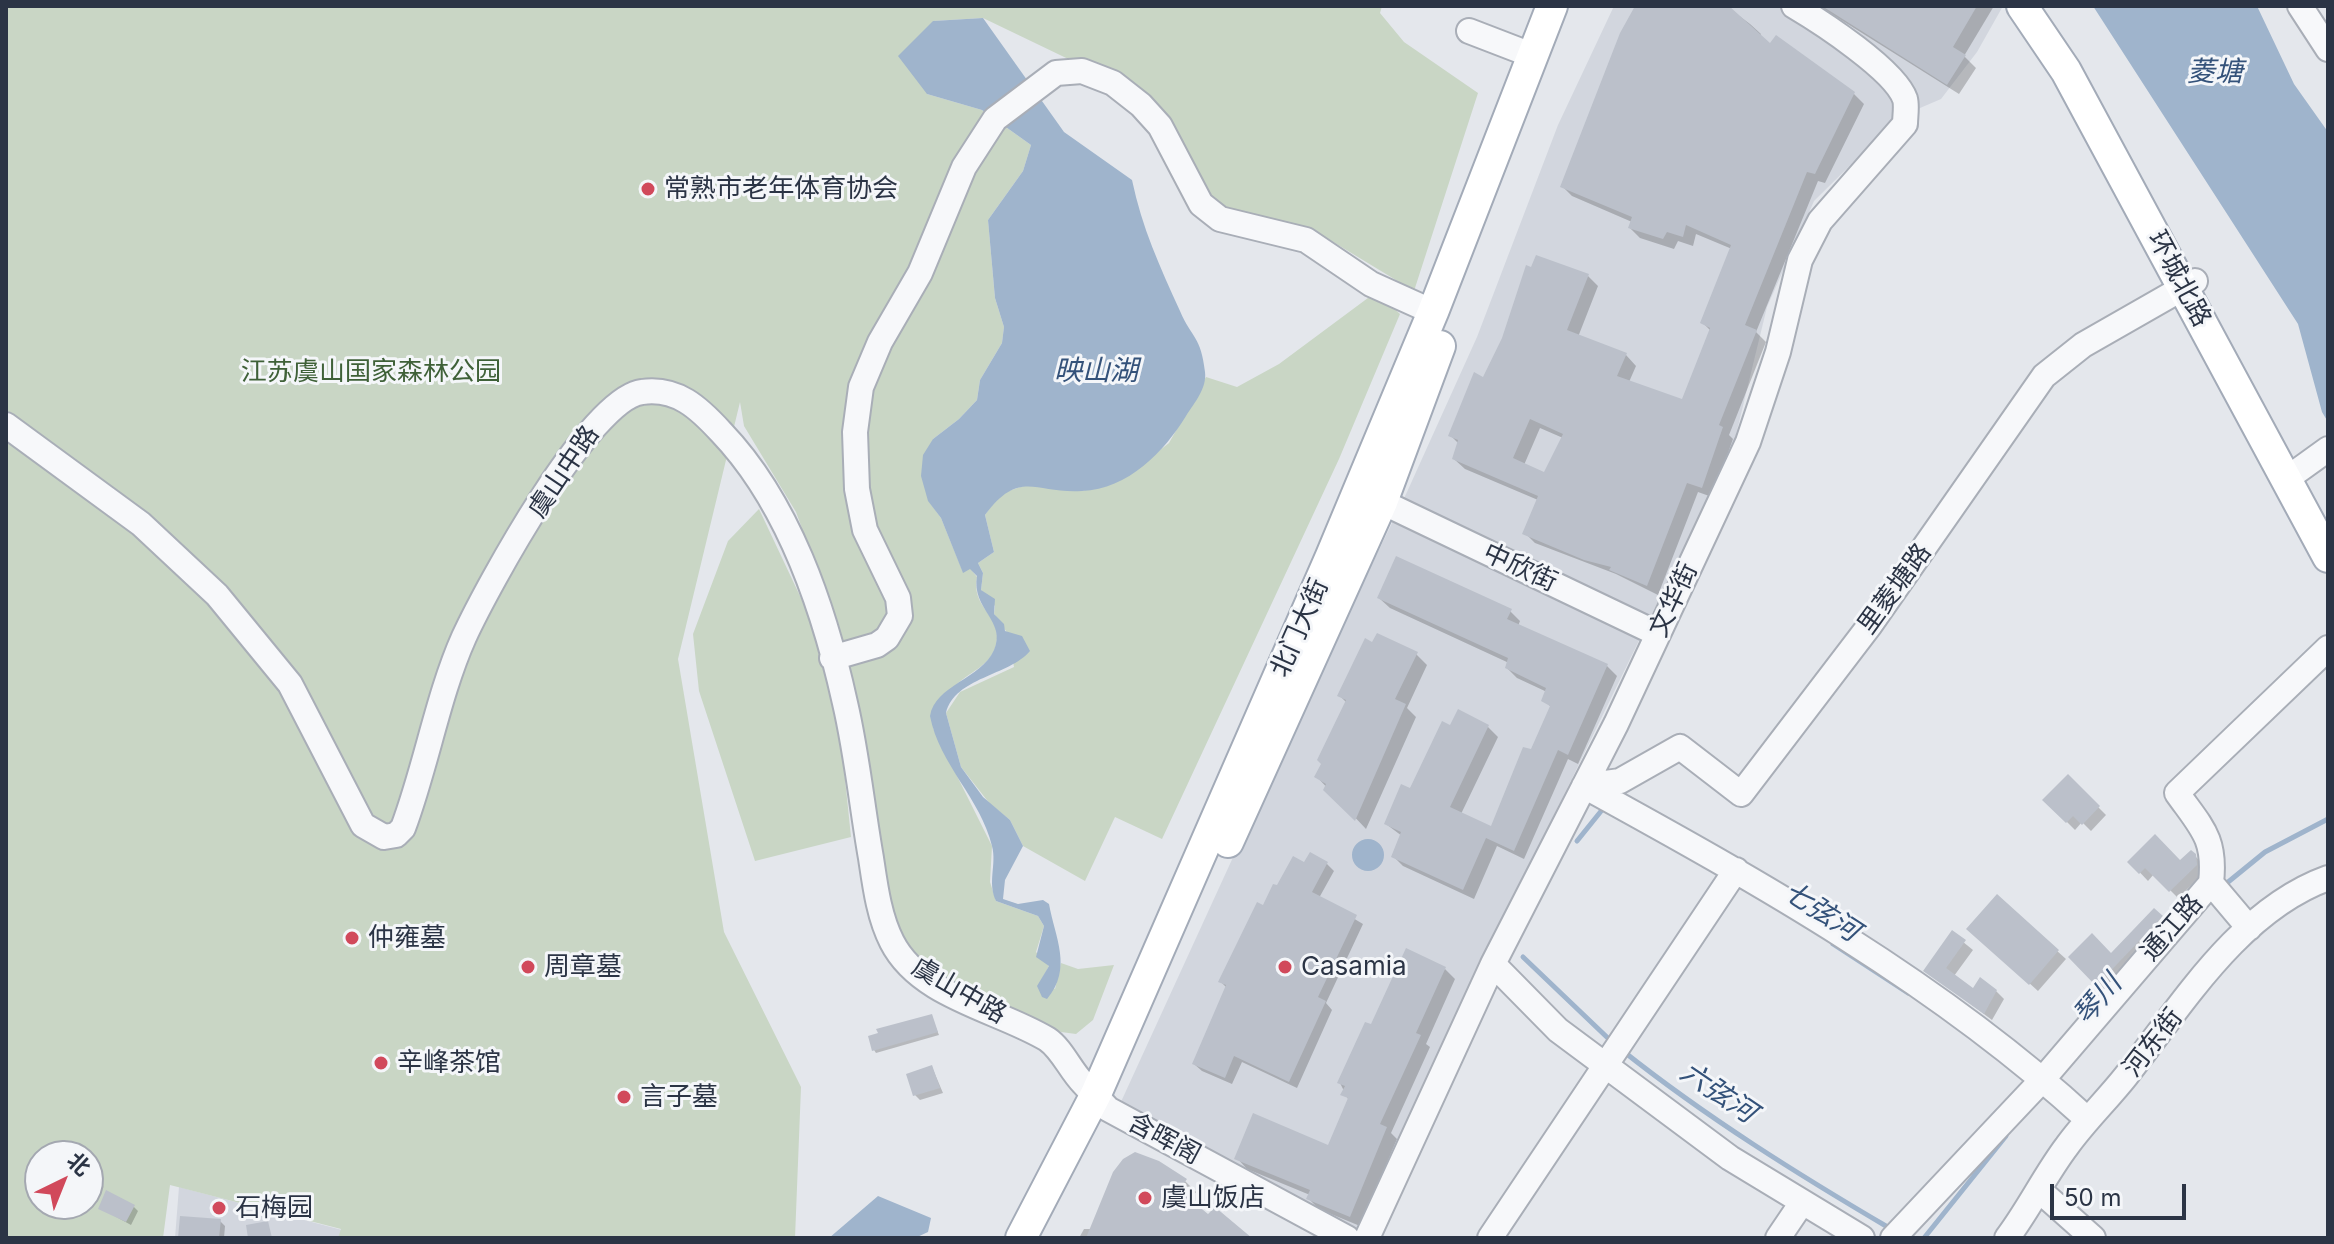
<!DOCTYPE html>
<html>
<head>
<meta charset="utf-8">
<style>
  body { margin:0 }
  #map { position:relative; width:2334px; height:1244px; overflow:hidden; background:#e4e7ec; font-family:Inter,"Noto Sans SC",sans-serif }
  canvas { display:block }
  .frame { position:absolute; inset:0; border:8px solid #2b3445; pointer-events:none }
  .north { position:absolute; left:24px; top:1140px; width:80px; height:80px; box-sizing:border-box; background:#f4f6f9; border:2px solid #a4a8b1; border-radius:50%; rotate:43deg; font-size:22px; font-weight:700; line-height:32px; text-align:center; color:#2b3445 }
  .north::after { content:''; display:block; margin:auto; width:28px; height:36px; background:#d1495b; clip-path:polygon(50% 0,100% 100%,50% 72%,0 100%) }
  .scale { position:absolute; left:2050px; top:1184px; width:136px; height:36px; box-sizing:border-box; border:4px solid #2b3445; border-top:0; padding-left:10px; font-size:24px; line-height:28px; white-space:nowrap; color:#2b3445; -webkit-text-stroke:6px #f4f6f9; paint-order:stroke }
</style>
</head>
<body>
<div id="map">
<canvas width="2334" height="1244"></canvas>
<div class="frame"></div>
<div class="north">北</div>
<div class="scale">50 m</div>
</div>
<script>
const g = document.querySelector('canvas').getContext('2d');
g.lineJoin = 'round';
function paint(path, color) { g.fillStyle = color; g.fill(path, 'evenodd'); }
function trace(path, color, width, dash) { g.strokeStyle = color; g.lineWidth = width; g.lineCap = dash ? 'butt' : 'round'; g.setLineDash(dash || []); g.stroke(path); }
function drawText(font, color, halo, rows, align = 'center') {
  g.font = font + ' Inter,"Noto Sans SC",sans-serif'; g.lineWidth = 6; g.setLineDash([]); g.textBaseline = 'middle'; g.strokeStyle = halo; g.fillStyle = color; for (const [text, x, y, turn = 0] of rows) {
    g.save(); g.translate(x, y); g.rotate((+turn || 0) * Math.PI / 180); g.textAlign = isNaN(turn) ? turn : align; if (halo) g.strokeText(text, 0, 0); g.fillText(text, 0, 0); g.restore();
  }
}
const built = new Path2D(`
  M1614 6H2003L1977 52 1941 99 1899 117 1814 201 1767 307 1733 447 1527 871 1357 1235 1120 1104 1284 746 1407 492 1477 337 1558 125Z
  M179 1187 342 1230 338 1238H175Z`);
const green = new Path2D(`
  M6 6H1382L1380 13 1404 42 1478 93 1414 291 1320 234 1227 212 1202 192 1139 93 983 18 933 21 927 94 982 110 1031 145 1023 171 988 220 995 298 1004 327 1002 343 980 380 977 400 959 419 933 439 928 500 941 518 963 572 970 568 977 577C971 607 999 614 997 639 994 668 966 671 953 689 944 700 939 716 933 728L992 846 990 882 996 901 1038 916 1044 926 1036 952 1049 966 1042 979 1055 989 1061 963 1078 969 1114 965 1093 1020 1076 1034 1061 1032 921 967 897 933 835 619 796 512 744 426 740 402 678 659 724 932 801 1087 795 1238H338L341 1229 170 1185 163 1238H6ZM40 1156H88V1204H40Z
  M1376 292 1400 314 1339 459 1162 839 1115 817 1085 881 1023 846 1010 820 990 804 961 767 946 713 960 692 1014 667 1008 634 994 614 995 606 981 590 983 573 978 563 994 552 985 515 1000 494 1026 485 1083 491 1146 461 1169 443 1206 377 1237 387 1279 364Z
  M759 509 808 613 837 701 851 837 755 861 699 691 693 634 728 541Z`);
const water = new Path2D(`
  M2093 6H2257L2294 84 2328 132V422L2322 412 2298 324Z
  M983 18 1064 132 1132 180C1142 228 1160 267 1180 311 1192 339 1201 336 1205 372 1207 388 1195 402 1186 416 1164 452 1128 489 1082 491 1035 494 1020 468 985 515L994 552 978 563 983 573 981 590 995 599 994 614 1004 624 1005 631 1022 636 1030 651C1009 676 955 677 946 713L961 767 983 797 1010 820 1023 846 1005 880 1003 899 1018 904 1043 900 1049 904C1055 938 1073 968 1047 999L1042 997 1037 986 1049 966 1036 957 1044 926 1038 916 996 901C987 882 997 865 992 846 981 799 939 764 930 716 935 685 981 679 994 650 1007 621 971 609 977 576L970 569 963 573 941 518 928 501 921 476 923 455 933 439 959 419 977 400 980 380 1002 343 1004 327 995 298 988 220 1023 171 1031 145 982 110 927 94 898 56 933 21Z
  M1352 855a16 16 0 1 1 32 0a16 16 0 1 1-32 0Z
  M878 1196 931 1218 928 1232 915 1238H829Z`);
const shadow = new Path2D(`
  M1640 6H1726L1750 24 1761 34 1759 37 1854 94 1864 104 1825 183 1818 181 1756 332 1766 342 1729 435 1733 439 1712 497 1698 492 1658 595 1616 574 1535 543 1525 533 1538 500 1465 469 1454 459 1459 444 1451 436 1484 380 1588 276 1598 286 1578 337 1626 355 1636 366 1629 382 1683 402 1711 331 1702 322 1732 249 1696 234 1693 246 1678 241 1674 249 1640 238 1630 228 1632 222 1572 196 1562 186ZM1540 428 1563 438 1545 475 1524 465Z
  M1819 6H1994L1964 56 1976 68 1959 94Z
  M1379 598 1510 611 1520 621 1518 626 1607 666 1617 676 1578 764 1568 759 1524 859 1497 846 1474 899 1403 866 1393 856 1402 836 1386 824 1451 728 1488 727 1498 737 1461 814 1492 829 1552 708 1544 700 1547 692 1517 678 1507 668 1509 663 1390 608Z
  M1416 654 1427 665 1407 708 1416 717 1366 829 1317 777 1347 703 1340 696Z
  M2068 777 2106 815 2091 831 2082 822 2075 830 2045 800Z
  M2191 852 2203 864 2204 873 2178 898 2154 874 2148 881 2130 862 2180 863Z
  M1327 864 1334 871 1319 898 1363 924 1326 1003 1332 1010 1297 1088 1242 1062 1232 1084 1202 1071 1194 1064 1227 988 1220 981 1264 908 1278 887 1305 865Z
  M1997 897 2066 959 2038 991 1977 936Z
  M2154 911 2166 922 2102 990 2070 957 2112 955Z
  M1952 933 1973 950 1954 976 1973 990 1996 991 2004 999 1992 1020 1925 970Z
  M1445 969 1455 979 1426 1044 1430 1047 1391 1133 1397 1139 1360 1226 1319 1209 1309 1199 1310 1195 1247 1169 1237 1158 1329 1147 1349 1101 1340 1083 1372 1027Z
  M931 1016 939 1035 876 1053 874 1050Z
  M932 1067 943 1093 920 1100 915 1095Z
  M1185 1181 1196 1192 1189 1201 1208 1217 1249 1238H1079L1084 1229H1092Z
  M133 1206 138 1211 131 1225 100 1208Z
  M220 1221 225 1226 224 1238H183Z`);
const stream = new Path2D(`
  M1577 841 1606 805
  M2222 887 2265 852 2328 819
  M1833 944 1908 993
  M1523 957 1612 1042
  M1623 1051C1706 1117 1799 1175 1891 1229
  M1924 1238 2006 1136`);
const building = new Path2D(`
  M1635 6H1729L1770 43 1776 35 1855 92 1815 174 1807 172 1745 325 1757 330 1719 425 1723 427 1702 488 1687 483 1647 586 1609 570 1611 567 1584 560 1522 534 1538 496 1452 459 1458 440 1448 436 1474 372 1483 377 1502 338 1526 265 1531 267 1536 255 1589 274 1567 330 1627 353 1617 376 1682 399 1710 328 1700 323 1731 245 1686 225 1683 237 1667 232 1663 239 1628 228 1632 217 1560 187 1620 33ZM1530 419 1563 434 1544 472 1513 458Z
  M1822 6H1977L1953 47 1966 55 1947 85Z
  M1396 556 1512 609 1507 619 1608 664 1568 755 1558 750 1514 851 1486 838 1463 890 1391 857 1401 832 1384 824 1401 784 1410 788 1442 721 1450 725 1458 709 1489 725 1450 807 1491 826 1523 747 1531 749 1550 706 1541 701 1546 688 1505 668 1508 658 1377 598Z
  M1377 633 1418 652 1395 699 1406 704 1355 821 1323 790 1326 784 1314 777 1321 764 1317 760 1346 700 1337 696 1365 638 1372 642Z
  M2068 774 2100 806 2082 825 2073 816 2066 823 2042 800Z
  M2155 834 2180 860 2191 850 2196 854 2197 865 2169 892 2145 868 2139 874 2127 862Z
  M1310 852 1328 862 1312 892 1357 915 1318 997 1326 1001 1289 1082 1234 1056 1225 1078 1192 1064 1226 985 1218 982 1257 902 1263 905 1273 884 1277 885 1293 856 1304 862Z
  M1997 894 2059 950 2029 985 1966 929Z
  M2154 908 2163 916 2096 986 2068 957 2092 933 2111 953Z
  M1952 930 1966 940 1946 968 1973 988 1980 977 1997 990 1984 1014 1923 971Z
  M1406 948 1446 967 1416 1033 1421 1035 1380 1124 1387 1127 1350 1217 1306 1199 1310 1190 1234 1159 1253 1113 1328 1145 1348 1098 1340 1095 1345 1086 1337 1083 1365 1022 1371 1024Z
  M932 1014 938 1032 872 1051 868 1036 878 1033 876 1029Z
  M932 1065 940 1088 913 1096 906 1074Z
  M1135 1152 1159 1161 1187 1179 1179 1190 1208 1214 1215 1207 1252 1238H1086L1113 1172 1123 1159Z
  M106 1190 135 1205 126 1222 98 1209Z
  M180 1216 221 1219 219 1238H178Z
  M268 1221 272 1238H248L246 1225Z`);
const minor = new Path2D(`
  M2300 6 2328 49
  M1469 31 1534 56
  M6 425 141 524 217 595 290 684 363 825 384 837 396 835 403 828C426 767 438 695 464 637 487 587 590 398 642 392 677 387 699 408 721 432 789 503 824 608 845 703 857 754 862 807 871 858 875 885 879 917 892 942 920 997 997 1009 1047 1039 1062 1049 1070 1070 1083 1083 1091 1092 1100 1100 1108 1109L1347 1238
  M2285 480 2328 449
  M1382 502 1658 634
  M832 658 877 645 887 638 900 616 898 598 865 530 857 489 855 432 861 387 880 342 920 273 964 167 995 119 1056 73 1082 71 1113 83 1141 105 1160 126 1201 204 1220 219 1306 240 1371 284 1433 312
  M1584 786 1620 781 1680 747 1741 794 1870 625 2044 376 2083 345 2195 281
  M1584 786C1759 882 1939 983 2087 1119
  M2211 883 2249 928
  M1493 964 1558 1030 1730 1158 1862 1238
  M2039 1190 2093 1238
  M1367 1238 1493 964 1616 724 1748 442 1778 352 1800 260 1820 221 1905 124C1905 117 1907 106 1905 99 1895 70 1821 22 1794 6
  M1490 1238 1736 870
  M1778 1238 1801 1204
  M1893 1238 2043 1079 2211 883C2216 839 2202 828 2177 793L2328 648
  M2007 1238C2029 1209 2045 1175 2067 1146 2085 1121 2107 1100 2126 1076 2182 1005 2239 910 2328 878`);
const major = new Path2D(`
  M2022 6 2066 71 2328 557
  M1228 842 1382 502 1440 346
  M1021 1238 1096 1094 1331 556 1433 312 1552 6`);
const markers = [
  [648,189,8,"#d1495b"],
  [352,938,8,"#d1495b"],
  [528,967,8,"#d1495b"],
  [1285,967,8,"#d1495b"],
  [381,1063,8,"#d1495b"],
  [624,1097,8,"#d1495b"],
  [1145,1198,8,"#d1495b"],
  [219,1208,8,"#d1495b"]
];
const poiNames = [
  ["常熟市老年体育协会",664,189],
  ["仲雍墓",368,938],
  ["周章墓",544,967],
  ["Casamia",1301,967],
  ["辛峰茶馆",397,1063],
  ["言子墓",640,1097],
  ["虞山饭店",1161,1198],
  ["石梅园",235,1208]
];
const streetNames = [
  ["环城北路",2179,279,62],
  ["虞山中路",564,472,-56],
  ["中欣街",1520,568,25],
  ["里菱塘路",1895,589,-54],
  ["文华街",1674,600,-65],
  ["北门大街",1300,628,-66],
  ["通江路",2172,928,-49],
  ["虞山中路",959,991,30],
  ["河东街",2153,1043,-52],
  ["含晖阁",1164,1139,28]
];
const parkNames = [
  ["江苏虞山国家森林公园",371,372]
];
const waterNames = [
  ["菱塘",2215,73],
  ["映山湖",1096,372],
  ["七弦河",1821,912,33],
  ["琴川",2098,1000,-50],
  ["六弦河",1718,1093,34]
];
paint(built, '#d2d6de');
paint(green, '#c9d6c5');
paint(water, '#9fb4cc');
paint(shadow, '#0003');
trace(stream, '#9fb4cc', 5);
paint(building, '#bbc0ca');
trace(minor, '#a9aeb7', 28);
trace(major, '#a3abb8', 34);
trace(minor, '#f7f8fa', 24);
trace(major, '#fff', 30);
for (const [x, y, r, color] of markers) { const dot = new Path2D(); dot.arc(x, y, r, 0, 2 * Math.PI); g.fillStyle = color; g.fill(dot); trace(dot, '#f4f6f9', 3); }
drawText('26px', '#2b3445', '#f4f6f9', poiNames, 'left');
drawText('26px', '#2b3445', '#f4f6f9', streetNames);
drawText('26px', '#3f6138', '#f4f6f9', parkNames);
drawText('italic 28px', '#34527a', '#f4f6f9', waterNames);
</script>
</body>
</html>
